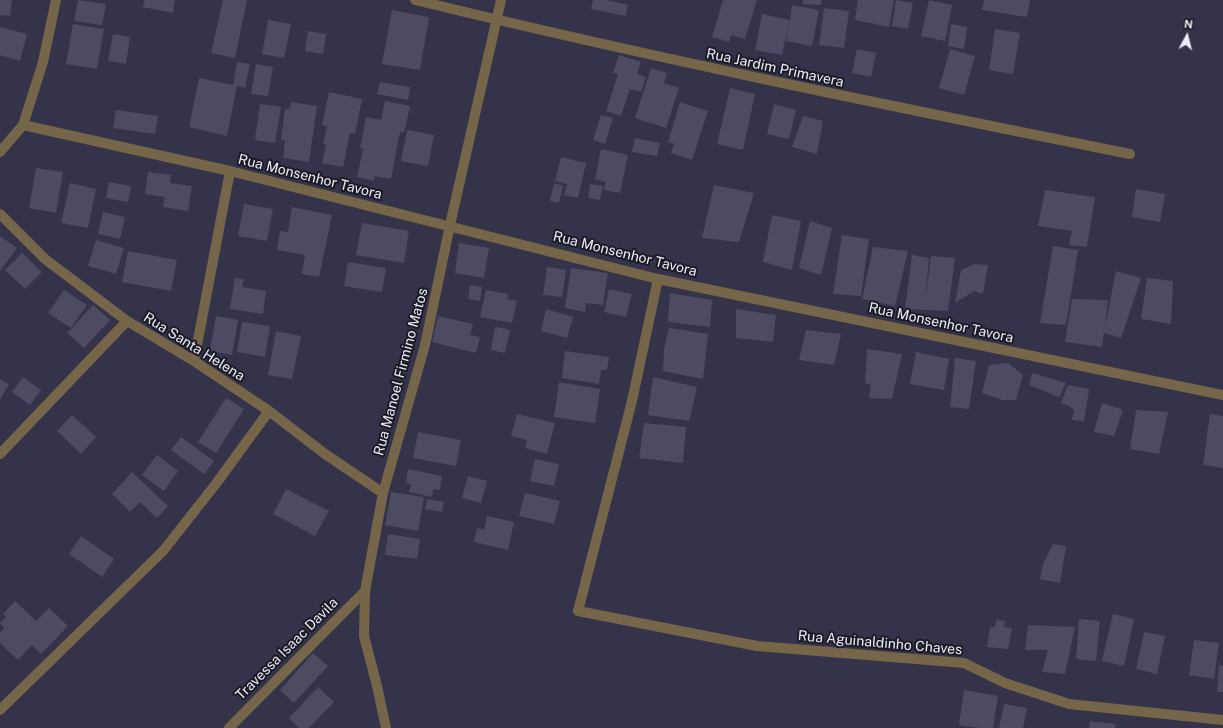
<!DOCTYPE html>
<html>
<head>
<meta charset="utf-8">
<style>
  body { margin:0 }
  #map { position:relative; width:1223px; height:728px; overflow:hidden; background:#343349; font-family:"Public Sans",sans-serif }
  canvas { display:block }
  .north { position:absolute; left:1167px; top:16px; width:40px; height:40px; -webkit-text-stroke:3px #1c1c26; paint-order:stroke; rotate:7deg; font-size:11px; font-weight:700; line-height:16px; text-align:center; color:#ebebfa }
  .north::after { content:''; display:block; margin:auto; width:14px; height:18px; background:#ebebfa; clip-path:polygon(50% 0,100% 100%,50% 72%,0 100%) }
</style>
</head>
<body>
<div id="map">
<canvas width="1223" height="728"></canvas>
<div class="north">N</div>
</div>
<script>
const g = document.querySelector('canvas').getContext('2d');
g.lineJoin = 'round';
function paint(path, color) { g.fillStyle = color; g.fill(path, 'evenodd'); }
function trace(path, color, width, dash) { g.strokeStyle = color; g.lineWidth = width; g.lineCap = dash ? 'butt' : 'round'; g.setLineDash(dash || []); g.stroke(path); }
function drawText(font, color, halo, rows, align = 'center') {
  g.font = font + ' "Public Sans",sans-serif'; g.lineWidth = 4; g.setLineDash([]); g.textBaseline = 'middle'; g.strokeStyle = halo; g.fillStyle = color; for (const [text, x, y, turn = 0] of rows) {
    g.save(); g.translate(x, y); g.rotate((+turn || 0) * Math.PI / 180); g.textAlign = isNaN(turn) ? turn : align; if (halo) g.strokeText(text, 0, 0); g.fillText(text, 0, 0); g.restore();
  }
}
const building = new Path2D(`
  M0 0H12L10 16 0 15Z
  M78 0 106 4 102 25 74 21Z
  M144 0H175L173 13 143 7Z
  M223 0H247L235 58 211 53Z
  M593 0H606L628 5 626 16 591 9Z
  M723 0H757L745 39 731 35 729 42 712 37Z
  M803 0H821V5L803 4Z
  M858 0H894L889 27 855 20Z
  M896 0 913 3 908 29 892 26Z
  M929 0 952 5 945 41 921 36Z
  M984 0H1030L1027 17 982 10Z
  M792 5 819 10 812 46 786 41 789 22 782 55 755 50 762 14 790 20Z
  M824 8 849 11 844 48 819 45Z
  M392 10 429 17 420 70 382 64Z
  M268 20 291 24 284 58 262 54Z
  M73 24 104 29 97 69 66 64Z
  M951 24 967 27 964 49 948 46Z
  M0 27 27 34 20 61 0 55Z
  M995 29 1020 33 1013 74 989 70Z
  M308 31 326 34 323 54 305 51Z
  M113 34 130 37 126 64 108 61Z
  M857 49 876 53 871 77 852 73Z
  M950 49 975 56 964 95 939 88Z
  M619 55 641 62 637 74 646 77 641 92 630 89 621 116 606 111 618 74 613 73Z
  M237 62 250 64 245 88 237 86 227 136 189 127 199 78 233 85Z
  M256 64 273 67 268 96 251 94Z
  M651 68 667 73 664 83 679 88 666 128 635 118Z
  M380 82 410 87 408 100 377 94Z
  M730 88 755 94 743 150 717 144Z
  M329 92 362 99 355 134 350 133 343 167 322 163 326 145 323 144 327 126 322 125Z
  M385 101 410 106 404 133 400 132 391 179 375 176 374 181 357 177 363 149 360 148 366 117 381 120Z
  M291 102 317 106 309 162 283 158 285 140H281L285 109H290Z
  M680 102 708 111 692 160 671 153 674 144 668 142Z
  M260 104 281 107 275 143 255 140Z
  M774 104 796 110 789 139 767 134Z
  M116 110 158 116 155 134 113 128Z
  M601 115 613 118 605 144 593 140Z
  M803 116 823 121 817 154 792 147Z
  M407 130 434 135 428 166 401 161Z
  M635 138 660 143 657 156 632 152Z
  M601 149 628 155 620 193 604 190 606 182 595 179Z
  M561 157 586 163 578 198 564 195 567 184 555 181Z
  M36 168 63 172 56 213 29 208Z
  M148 172 171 175 170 183 192 186 188 211 163 207 165 197 145 194Z
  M109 182 131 186 128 202 106 198Z
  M70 183 96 189 88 228 61 223Z
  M554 183 563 186 559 203 550 201Z
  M590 184 603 186 600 200 588 198Z
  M714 185 754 193 739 242 702 238Z
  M1136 189 1165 194 1160 222 1132 217Z
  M1045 190 1095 197 1087 247 1069 245 1072 231 1038 226Z
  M244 204 273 209 267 241 238 236Z
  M292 207 332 215 319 277 302 274 305 255 277 250 280 231 288 232Z
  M103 212 125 217 120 239 98 234Z
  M772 215 801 221 792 270 763 262Z
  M810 221 832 228 821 275 799 268Z
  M362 223 409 231 404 263 356 255Z
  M842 235 869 239 861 296 833 294Z
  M0 236 17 248 0 271Z
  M96 240 124 248 116 274 88 266Z
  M459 243 489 248 484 278 455 273Z
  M1053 246 1078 250 1066 325 1040 323Z
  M873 247 908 251 895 306 862 299Z
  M128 251 177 260 171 291 122 282Z
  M22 253 42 272 25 289 5 270Z
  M912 255 929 258 925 302 931 256 955 258 948 311 905 309Z
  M348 262 386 268 382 292 344 286Z
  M974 264 988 265 983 294 974 291 955 303 961 270Z
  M547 267 566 270 562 297 543 295Z
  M571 268 608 273 603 305 586 303 585 312 565 308Z
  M1116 271 1141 278 1121 338 1104 333 1102 347 1065 342 1072 299 1108 300 1105 327Z
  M235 278 244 279 242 287 266 291 263 314 230 309Z
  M1147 278 1173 281 1171 324 1141 319Z
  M470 285 482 287 480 301 468 299Z
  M609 289 632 294 626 317 604 312Z
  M64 290 87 305 71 328 48 313Z
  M486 290 508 294 507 299 517 301 512 323 480 317Z
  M670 293 712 300 710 327 668 322Z
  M93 305 110 320 84 348 67 333Z
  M546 309 573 317 567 338 541 331Z
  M736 309 776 315 773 342 736 338Z
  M216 316 238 320 232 355 210 351Z
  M438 316 473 324 470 335 480 337 476 353 432 342Z
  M242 322 270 326 265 357 237 352Z
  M495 327 510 330 505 353 491 350Z
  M669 328 708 334 703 379 663 371 664 349Z
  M806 330 841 334 834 365 799 360Z
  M276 331 301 336 292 379 268 375Z
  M867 349 902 354 892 399 869 398 871 385 865 383Z
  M565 351 609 357 607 370H601L599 384 562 378Z
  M916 352 949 359 944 390 910 384Z
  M955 358 976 361 969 409 950 407Z
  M1008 363 1023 375 1016 400H1003L982 393 989 365Z
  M1032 373 1066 383 1059 397 1029 385Z
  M23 377 41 390 30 405 12 392Z
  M653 377 697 387 689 421 648 415Z
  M0 379 9 384 0 400Z
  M559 382 600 389 595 423 554 417Z
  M1068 385 1089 389 1084 421 1072 420 1074 410 1069 406 1061 403Z
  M226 398 244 409 216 453 198 442Z
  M1102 403 1123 410 1114 436 1094 432Z
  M1136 410 1168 412 1159 454 1130 449Z
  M517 414 555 423 547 454 525 448 527 440 511 436Z
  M1210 414 1223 416V468L1203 465Z
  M72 415 96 437 81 454 57 431Z
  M644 423 686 427 683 463 639 458Z
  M418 432 461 440 456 466 413 458Z
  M181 437 214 461 204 474 171 450Z
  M157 455 178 471 164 491 142 475Z
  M535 459 559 464 554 486 530 481Z
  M408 469 442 476 440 490 433 489 432 497 409 492 411 484 406 483Z
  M132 472 168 506 157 518 140 502 130 512 112 494Z
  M468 476 487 481 481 503 462 498Z
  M286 489 329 511 315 536 273 514Z
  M391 492 424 497 418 531 385 525Z
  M525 493 560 501 554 524 519 516Z
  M427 499 444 502 442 512 425 509Z
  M487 516 514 522 508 550 474 542 477 528 484 530Z
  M388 534 420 539 417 559 385 555Z
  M81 536 114 559 102 577 69 554Z
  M1053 544 1066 546 1060 583 1040 579 1043 564Z
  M15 601 36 621 49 608 68 626 41 654 32 645 18 660 0 643V633L4 628 0 623 6 617 3 614Z
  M1113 614 1134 619 1124 666 1102 661Z
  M1079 619 1100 621 1096 661 1076 659Z
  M997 620 1005 621 1004 627 1012 628 1008 649 987 647 990 627H994Z
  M1028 625 1075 627 1065 674 1042 672 1048 650H1025Z
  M1144 632 1165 636 1157 674 1136 669Z
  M1194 640 1219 643 1214 679 1189 675Z
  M313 653 328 666 294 703 280 690Z
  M1219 665 1223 666V692H1217Z
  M318 687 334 702 309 728H299L289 718Z
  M964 690 998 696 993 728H979L959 725Z
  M1004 704 1027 708 1023 728H999Z
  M1090 721 1116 724 1115 728H1089Z`);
const minor = new Path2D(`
  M415 0C652 58 891 106 1130 154
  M23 125 230 171 658 279 1223 395
  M0 152 23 125 43 62 56 0
  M0 214 45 259 127 321 194 361 269 411 325 454 383 493
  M658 279 632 401 578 611 757 646 964 663 1005 683 1069 704 1223 720
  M194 361 230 171
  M0 454 127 321
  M0 710 163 551 215 485 269 411
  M229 728 365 591
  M386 728 377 686 364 636 365 591 383 493 425 345 450 225 501 0`);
const streetNames = [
  ["Rua Jardim Primavera",775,68,12],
  ["Rua Monsenhor Tavora",310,177,14],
  ["Rua Monsenhor Tavora",625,254,14],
  ["Rua Monsenhor Tavora",941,323,12],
  ["Rua Santa Helena",194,347,32],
  ["Rua Manoel Firmino Matos",401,372,-75],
  ["Rua Aguinaldinho Chaves",880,643,5],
  ["Travessa Isaac Davila",287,649,-45]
];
paint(building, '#4c4b62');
trace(minor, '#75664a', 10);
drawText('14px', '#ebebfa', '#1c1c26', streetNames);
</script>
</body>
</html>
